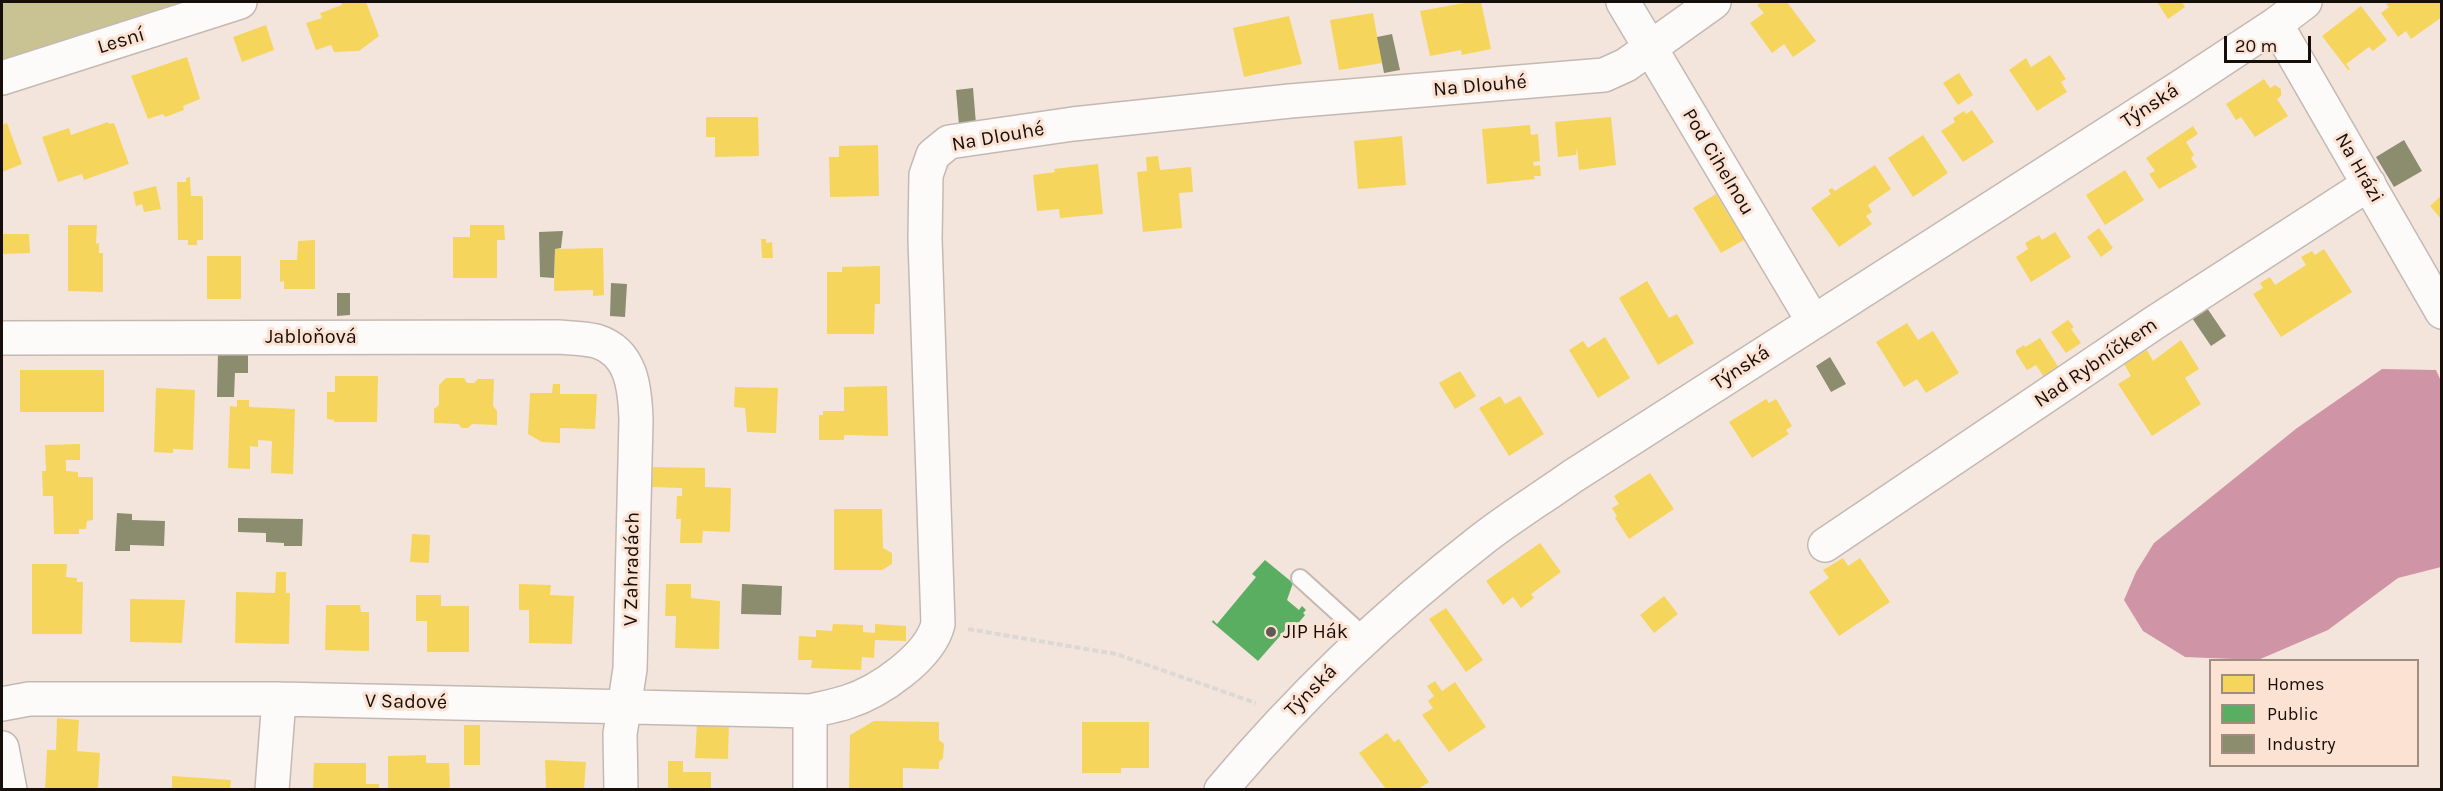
<!DOCTYPE html>
<html>
<head>
<meta charset="utf-8">
<style>
  body { margin:0 }
  #map { position:relative; width:2443px; height:791px; overflow:hidden; background:#f3e5dc; font-family:Karla,sans-serif }
  canvas { display:block }
  .frame { position:absolute; inset:0; border:3px solid #160e09; pointer-events:none }
  .legend { position:absolute; left:2209px; top:659px; width:210px; height:108px; box-sizing:border-box; background:#fce2d3; border:2px solid #a08d82; margin:0; padding:8px 10px; list-style:none; font-size:18px; color:#160e09 }
  .legend li { display:flex; align-items:center; gap:12px; height:30px }
  .legend b { width:30px; border:2px solid #a08d82 }
  .scale { position:absolute; left:2224px; top:36px; width:87px; height:27px; box-sizing:border-box; border:3px solid #160e09; border-top:0; padding-left:8px; font-size:18px; line-height:21px; white-space:nowrap; color:#160e09; -webkit-text-stroke:4px #fce2d3; paint-order:stroke }
</style>
</head>
<body>
<div id="map">
<canvas width="2443" height="791"></canvas>
<div class="frame"></div>
<ul class="legend">
<li><b style="height:16px;background:#f6d55c"></b>Homes</li>
<li><b style="height:16px;background:#5aae61"></b>Public</li>
<li><b style="height:16px;background:#8c8c6e"></b>Industry</li>
</ul>
<div class="scale">20 m</div>
</div>
<script>
const g = document.querySelector('canvas').getContext('2d');
g.lineJoin = 'round';
function paint(path, color) { g.fillStyle = color; g.fill(path, 'evenodd'); }
function trace(path, color, width, dash) { g.strokeStyle = color; g.lineWidth = width; g.lineCap = dash ? 'butt' : 'round'; g.setLineDash(dash || []); g.stroke(path); }
function drawText(font, color, halo, rows, align = 'center') {
  g.font = font + ' Karla,sans-serif'; g.lineWidth = 6; g.setLineDash([]); g.textBaseline = 'middle'; g.strokeStyle = halo; g.fillStyle = color; for (const [text, x, y, turn = 0] of rows) {
    g.save(); g.translate(x, y); g.rotate((+turn || 0) * Math.PI / 180); g.textAlign = isNaN(turn) ? turn : align; if (halo) g.strokeText(text, 0, 0); g.fillText(text, 0, 0); g.restore();
  }
}
const forest = new Path2D(`
  M2 2H191L2 68Z`);
const water = new Path2D(`
  M2382 369 2436 370 2441 381V567L2398 578 2328 630 2258 660 2185 657 2143 631 2124 600 2136 572 2154 543 2297 428Z`);
const homes = new Path2D(`
  M341 2H366L379 36 359 51 334 52 331 45 316 50 306 23 322 18 320 13 342 5Z
  M1470 2H1481L1491 49 1462 55 1461 50 1430 56 1420 11Z
  M1762 2H1787L1816 41 1793 57 1784 44 1772 53 1750 23 1764 13 1757 5Z
  M2157 2H2182L2185 7 2168 19Z
  M2389 2H2442V17L2411 39 2406 31 2398 37 2381 13 2389 7 2386 4Z
  M2361 6 2387 40 2373 51 2369 47 2346 64 2350 69 2348 70 2322 36Z
  M1373 13 1382 63 1339 70 1330 20Z
  M1289 16 1302 64 1244 77 1233 28Z
  M266 25 274 50 242 62 233 37Z
  M2050 55 2066 79 2061 82 2067 92 2037 111 2009 70 2026 58 2031 67Z
  M187 57 200 99 183 106 184 110 165 117 163 114 148 119 131 76Z
  M1959 73 1973 95 1958 105 1943 83Z
  M2264 79 2270 88 2275 85 2281 89V96L2277 99 2288 116 2255 137 2241 117 2236 120 2226 104Z
  M1972 110 1994 142 1963 162 1941 131 1955 122 1953 118 1964 111 1966 114Z
  M706 117H758L759 156 715 157V137H706Z
  M1611 117 1616 165 1579 170 1577 148 1576 155 1558 157 1555 122Z
  M108 122 109 124 114 123 129 164 84 180 82 174 58 182 42 137 69 128 71 135Z
  M7 123 22 164 2 172V125Z
  M1530 125 1531 135 1538 134 1540 161 1533 162 1534 166 1540 165 1541 176H1534L1535 179 1487 184 1482 129Z
  M2193 126 2198 134 2186 142 2194 155 2191 158 2197 167 2159 189 2149 174 2155 171 2146 158Z
  M1923 135 1948 173 1913 197 1888 158Z
  M1402 136 1406 185 1358 189 1354 141Z
  M878 145 879 196 830 197 829 157H839V146Z
  M1158 156 1160 170 1191 167 1193 192 1179 193 1182 228 1143 232 1137 172 1147 171 1146 157Z
  M1098 164 1103 214 1060 218 1059 209 1037 211 1033 175 1055 172 1054 169Z
  M1875 165 1891 189 1868 205 1872 212 1866 216 1872 224 1839 247 1811 208 1831 194 1828 190 1832 188 1835 191Z
  M2125 170 2144 200 2105 225 2086 195Z
  M190 177 191 196H202L203 200V240H197V245H188V240H178L177 182H186V178Z
  M156 186 161 209 144 212 142 204 136 206 133 192Z
  M1716 194 1744 240 1721 253 1693 208Z
  M2442 195V220L2430 206Z
  M68 225H97L96 244 99 243V253H103V292L68 291Z
  M470 225H504L505 240H497V278H453V237H470Z
  M2099 228 2113 248 2101 257 2087 237Z
  M2055 232 2071 257 2031 282 2016 257 2028 249 2025 243 2039 235 2042 240Z
  M2 234H29L30 253 2 254Z
  M761 239H766V243L772 242 773 258H762Z
  M315 240V289H284V281L280 282V260H297L298 241Z
  M603 248 604 295 593 296V290L554 291 555 249Z
  M2324 249 2352 292 2281 337 2253 294 2263 288 2260 283 2270 277 2275 285 2306 265 2301 257 2312 251 2315 255Z
  M207 256H241V299H207Z
  M880 266V304H875L874 334H827V272H842V267Z
  M1647 281 1669 318 1677 314 1694 343 1658 365 1619 298Z
  M2068 320 2074 327 2071 329 2081 343 2066 353 2051 332Z
  M1907 323 1918 340 1933 331 1959 373 1926 393 1917 379 1904 387 1876 342Z
  M1605 337 1630 378 1598 398 1569 350 1583 341 1588 348Z
  M2040 338 2059 368 2044 377 2036 365 2027 370 2016 353V350L2024 345 2025 347Z
  M2181 340 2199 369 2185 378 2201 404 2152 436 2118 384 2131 376 2124 364 2147 350 2153 361Z
  M20 370H104V412H20Z
  M1460 371 1476 396 1455 409 1439 383Z
  M335 376H378L377 422H334V420L327 419V392H335Z
  M446 378H464L467 383H474L478 379H494L493 406 497 411V425L472 424 468 428H462L458 424 434 423V409L439 405V385Z
  M553 384H560V394H597L595 429 560 428V443L542 442 528 434 530 393H552Z
  M887 386 888 436 844 435V440H819V415H823V411H844V387Z
  M735 387 778 388 776 433 747 432 745 408 734 407Z
  M156 388 195 390 193 450 173 449V453L154 452Z
  M1500 396 1505 404 1520 396 1544 434 1509 456 1479 408Z
  M1766 399 1769 403 1776 399 1792 426 1786 430 1789 434 1752 458 1729 422Z
  M237 400H249V407L295 409 293 474 271 473 272 441 258 440V447L250 446V469L228 468 230 406 237 407Z
  M80 444V460H66V471L78 472V477H93V520L87 521 86 529H79V534H54L53 496H43L42 471H46L45 445Z
  M653 467 705 468V487L731 488 730 532 703 531 702 543H680L681 519H676L677 496H682V488L652 487Z
  M1650 473 1674 509 1629 539 1615 518 1617 516 1612 508 1619 504 1614 496Z
  M834 509H882L883 548 892 553V564L882 570H834Z
  M412 534 430 535 429 563 410 562Z
  M1540 543 1561 572 1531 594 1534 598 1521 608 1513 597 1503 605 1486 581Z
  M1843 558 1848 566 1860 558 1890 602 1839 636 1809 592 1829 578 1823 570Z
  M32 564H67L66 577 77 578V582H83L82 634H32Z
  M276 572H286V593H290L289 644 235 643 236 592 275 593Z
  M519 584 551 585 550 595 574 596 572 644 529 643V610H519Z
  M666 584H691V598L720 601 719 649 675 648 676 616H665Z
  M416 595H441V606H469V652H427V621H416Z
  M1664 596 1678 614 1654 633 1640 615Z
  M130 599 185 600 182 643 130 642Z
  M326 605H360L361 612H369V651L325 650Z
  M1446 608 1483 660 1466 672 1429 619Z
  M833 624 863 625V632L875 633V624L906 626V641L875 640 874 658 862 657 861 670 811 668 812 660H798L799 636 816 637V630L832 631Z
  M1435 681 1442 691 1455 682 1486 727 1449 752 1422 715 1433 708 1428 701 1434 696 1427 686Z
  M57 718 79 720 77 751 100 753 98 789H45L47 750H56Z
  M874 721 939 722V740L944 744 943 758 939 762V769L903 768V789H849L850 735Z
  M1082 722H1149V768H1121V773H1082Z
  M697 723H729L728 759 695 758Z
  M464 725H480V765H464Z
  M1387 733 1394 742 1399 739 1429 782 1418 789H1386L1359 753Z
  M426 755V763H449L450 789H388V756Z
  M545 760 586 762 584 789H546Z
  M668 761H683V772H711V789H668Z
  M314 763H366V784H379V789H313Z
  M172 776 231 780 230 789H172Z`);
const public = new Path2D(`
  M1265 560 1293 583 1287 600 1299 610 1302 606 1306 610 1303 613 1305 615 1291 632 1287 628 1258 661 1212 622 1213 620 1217 624 1256 577 1252 574Z`);
const industry = new Path2D(`
  M1392 34 1400 70 1384 73 1377 37Z
  M973 88 976 124 959 125 956 90Z
  M2404 140 2422 171 2394 187 2376 157Z
  M563 231 561 248 555 249 554 278 540 277 539 232Z
  M611 283 627 284 625 317 610 316Z
  M337 293H350V315L337 316Z
  M2207 308 2226 336 2211 346 2192 318Z
  M218 353 248 354V373H235L234 397H217Z
  M1830 357 1846 384 1831 392 1816 366Z
  M117 513 132 514V520L165 521 164 546 130 545V551H115Z
  M238 518 303 519 302 546H284V543L266 542V533L238 532Z
  M742 584 782 586 781 615 741 614Z`);
const path = new Path2D(`
  M968 629 1116 654 1256 703`);
const service = new Path2D(`
  M1300 578 1365 637`);
const minor = new Path2D(`
  M1623 2 1813 321
  M2276 24 2442 312
  M2 78 240 2
  M2 338 558 337C570 338 584 338 596 341 632 352 635 388 636 420L630 669 620 734 621 790
  M1825 545 2154 323 2369 184
  M2 704 29 699H279L810 711
  M2 748 10 790
  M272 790 279 699
  M810 790V711C823 708 835 706 847 702 879 692 930 657 938 624L925 239 926 175 933 155 949 142 1073 124 1290 101 1604 75 1626 65 1714 2`);
const secondary = new Path2D(`
  M1221 790C1299 697 1385 615 1480 541 1509 518 1542 498 1573 476L2179 88 2276 24 2305 2`);
const markers = [
  [1271,632,6,"#635953"]
];
const streetNames = [
  ["Lesní",121,41,-17],
  ["Na Dlouhé",1480,86,-5],
  ["Týnská",2150,106,-33],
  ["Na Dlouhé",998,137,-10],
  ["Pod Cihelnou",1718,162,59],
  ["Na Hrázi",2359,168,60],
  ["Jabloňová",311,337],
  ["Nad Rybníčkem",2096,363,-34],
  ["Týnská",1741,368,-33],
  ["V Zahradách",632,569,-89],
  ["Týnská",1311,691,-45],
  ["V Sadové",406,702,1]
];
const poiNames = [
  ["JIP Hák",1283,632]
];
paint(forest, '#c9c394');
paint(water, '#cf95a6');
paint(homes, '#f6d55c');
paint(public, '#5aae61');
paint(industry, '#8c8c6e');
trace(service, '#c4b9b2', 20);
trace(minor, '#c4b9b2', 36);
trace(secondary, '#c4b9b2', 36);
trace(path, '#dcd8d5', 4, [6, 3]);
trace(service, '#fdfbfa', 16);
trace(minor, '#fdfbfa', 33);
trace(secondary, '#fdfbfa', 33);
for (const [x, y, r, color] of markers) { const dot = new Path2D(); dot.arc(x, y, r, 0, 2 * Math.PI); g.fillStyle = color; g.fill(dot); trace(dot, '#fce2d3', 2); }
drawText('20px', '#160e09', '#fce2d3', streetNames);
drawText('20px', '#160e09', '#fce2d3', poiNames, 'left');
</script>
</body>
</html>
